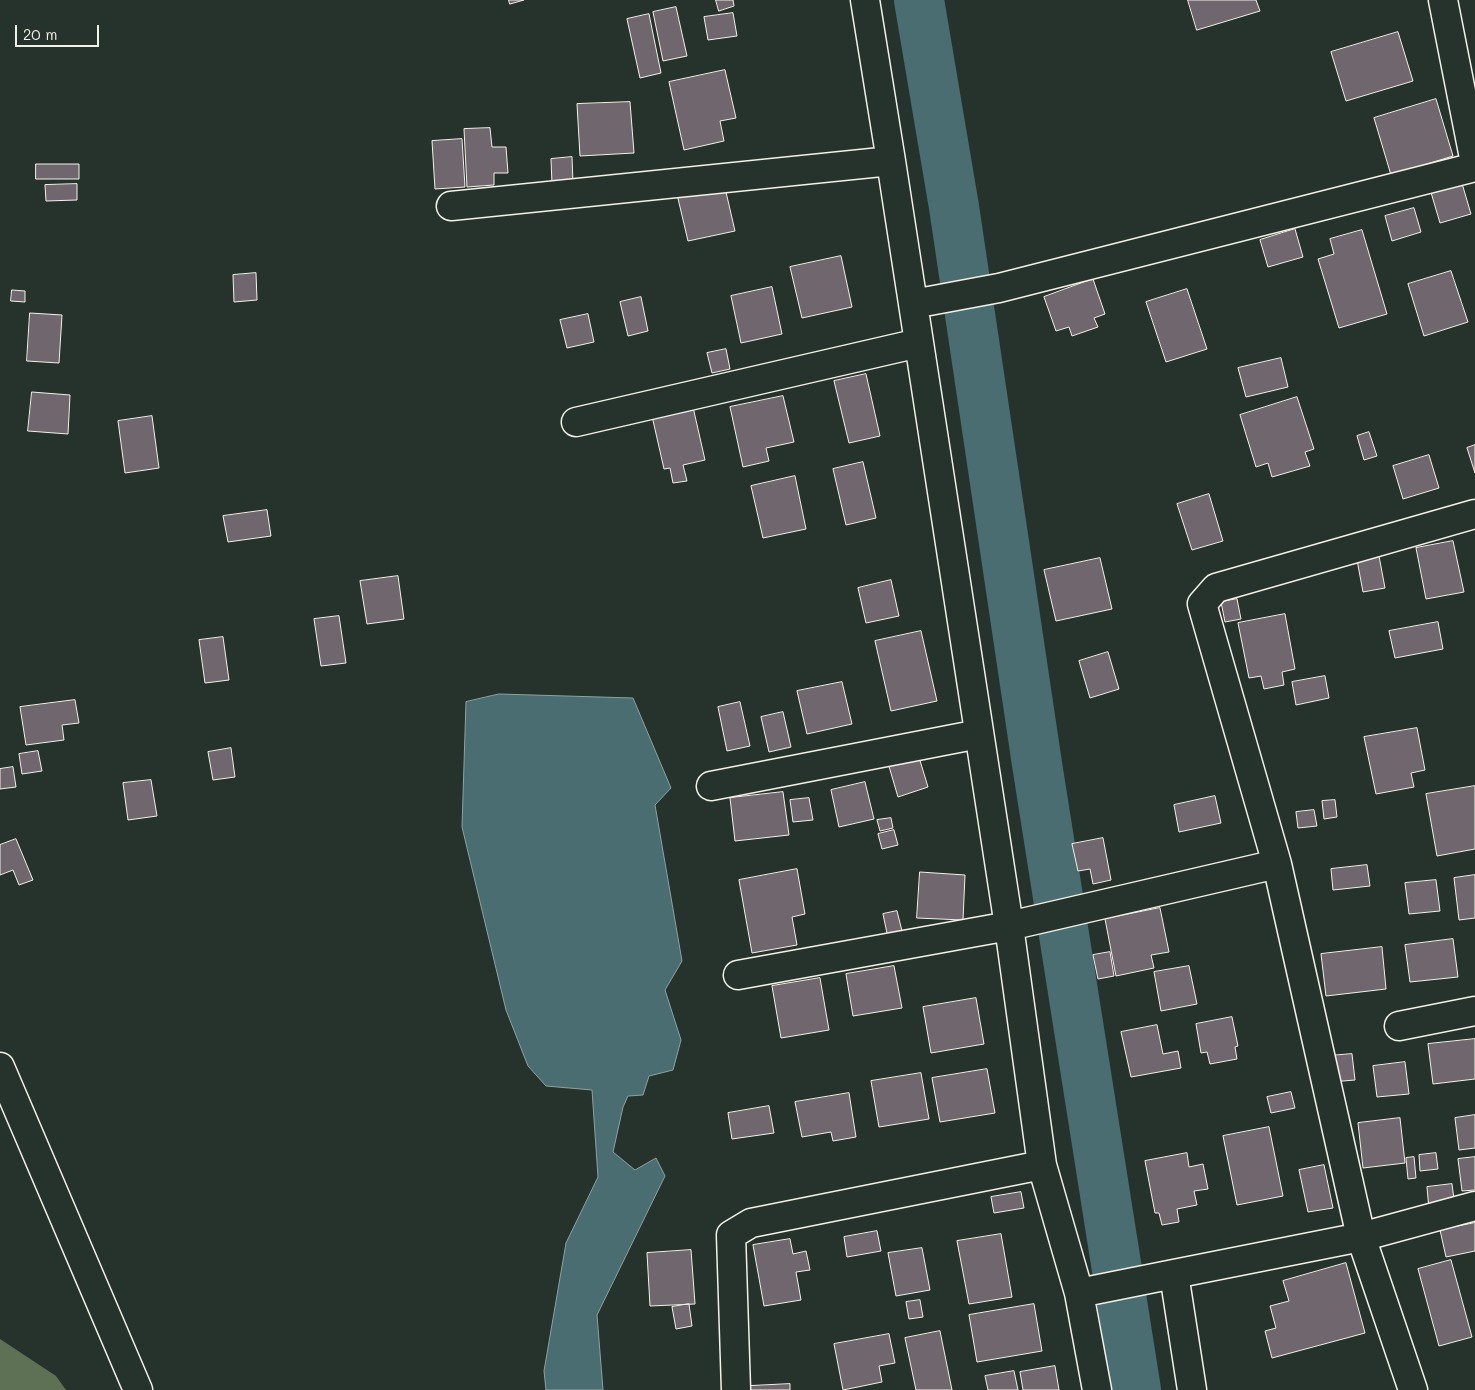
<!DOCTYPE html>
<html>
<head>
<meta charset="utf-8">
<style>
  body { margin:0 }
  #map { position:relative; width:1475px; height:1390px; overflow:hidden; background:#26332d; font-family:Mali,sans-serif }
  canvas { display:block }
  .scale { position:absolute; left:15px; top:25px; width:84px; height:22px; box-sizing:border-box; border:2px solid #f4f1e8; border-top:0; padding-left:6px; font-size:15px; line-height:18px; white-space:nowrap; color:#f4f1e8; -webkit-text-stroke:4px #26332d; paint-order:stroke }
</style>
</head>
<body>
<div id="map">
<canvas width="1475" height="1390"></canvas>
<div class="scale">20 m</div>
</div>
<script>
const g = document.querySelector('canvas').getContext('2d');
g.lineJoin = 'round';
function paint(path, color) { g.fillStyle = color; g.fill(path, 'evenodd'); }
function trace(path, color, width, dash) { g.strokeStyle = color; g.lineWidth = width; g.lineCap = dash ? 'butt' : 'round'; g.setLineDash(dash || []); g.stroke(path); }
const green = new Path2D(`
  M0 1339 56 1376 66 1390H0Z`);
const water = new Path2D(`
  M499 694 633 698 671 788 655 805 682 961 665 990 681 1040 673 1070 649 1076 643 1095 628 1096 623 1107 613 1152 635 1170 656 1158 665 1176 597 1315 603 1390H546L544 1371 566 1243 598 1177 592 1090 546 1086 528 1066 506 1010 462 827 466 702Z`);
const river = new Path2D(`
  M919 0 954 207 1037 764 1136 1390`);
const building = new Path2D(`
  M509 0H524L510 4Z
  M716 0H733L734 6 719 11Z
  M1188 0H1256L1260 11 1197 30Z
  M676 7 687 56 663 61 653 12Z
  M733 13 737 36 708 40 704 17Z
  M649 14 661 73 640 78 627 19Z
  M1398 32 1413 81 1346 101 1331 52Z
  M725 70 736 118 720 121 724 141 684 150 669 82Z
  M1436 99 1453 156 1391 175 1374 118Z
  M630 102 634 153 580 156 577 104Z
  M490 128 492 147H506L508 173H494V185L467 187 464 129Z
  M462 139 465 187 435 189 432 141Z
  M572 157 573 183 552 184 551 159Z
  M36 164H79V179H36Z
  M723 179 735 231 688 241 676 190Z
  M1461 180 1471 214 1440 223 1430 189Z
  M77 184V200L46 201 45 185Z
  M1414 208 1421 232 1392 241 1385 216Z
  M1295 229 1303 257 1268 267 1260 240Z
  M1362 230 1387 314 1339 328 1318 259 1334 254 1330 239Z
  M841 256 852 307 802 318 790 267Z
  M1451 271 1468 322 1424 336 1408 284Z
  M256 273 257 300 234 302 233 275Z
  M1093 279 1105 314 1094 318 1098 327 1072 336 1069 327 1056 331 1044 297Z
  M772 287 782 334 741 343 731 296Z
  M1187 289 1207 349 1166 362 1146 302Z
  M12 290 25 291V302L11 301Z
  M641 297 648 331 628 336 620 302Z
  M30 313 62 315 59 363 27 361Z
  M588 314 594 342 567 348 560 320Z
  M726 349 730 369 712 373 707 353Z
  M1281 358 1288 387 1246 397 1238 368Z
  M866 374 880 436 849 443 834 381Z
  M32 392 70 395 68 434 28 431Z
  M783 396 794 442 766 448 769 461 743 467 730 407Z
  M1297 397 1314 449 1305 452 1310 466 1272 477 1268 463 1256 467 1240 415Z
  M693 407 705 460 683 465 687 481 673 483 670 468 664 469 652 416Z
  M152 416 159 468 125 473 118 421Z
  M1369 432 1377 456 1364 460 1357 436Z
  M1475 445V473L1467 448Z
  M1429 455 1439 488 1403 499 1393 466Z
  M863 462 876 518 846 525 833 469Z
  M795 476 806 529 763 538 751 486Z
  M1209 494 1223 541 1192 550 1177 504Z
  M267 510 271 536 228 542 223 516Z
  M1453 541 1464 592 1426 599 1416 548Z
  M1379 556 1385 588 1363 592 1357 560Z
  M1100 558 1112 609 1056 621 1044 570Z
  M398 576 404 619 367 624 360 581Z
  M891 580 899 616 866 623 858 588Z
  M1237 599 1241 619 1225 622 1221 602Z
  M1285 614 1295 669 1282 672 1284 685 1264 689 1261 676 1249 678 1238 623Z
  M339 616 346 663 321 666 314 619Z
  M1438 622 1443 649 1395 658 1389 631Z
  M921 631 937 701 891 711 875 641Z
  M223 637 229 680 205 683 199 640Z
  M1108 652 1119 689 1090 698 1079 661Z
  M1325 676 1329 698 1296 705 1292 682Z
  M842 682 852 724 807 734 797 691Z
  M75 700 79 723 62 725 64 740 26 745 20 707Z
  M740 702 750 746 727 751 718 707Z
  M783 712 791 747 769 752 761 717Z
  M1417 728 1425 770 1411 773 1414 787 1376 794 1364 737Z
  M231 748 235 777 213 780 208 752Z
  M38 751 42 771 22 774 19 754Z
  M918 754 928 787 898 797 888 763Z
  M13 767 16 787 0 789V769Z
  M151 780 157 816 128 820 123 783Z
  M865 782 874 819 839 827 831 790Z
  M1475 786V849L1437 856 1426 794Z
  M783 792 789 835 735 841 730 798Z
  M1215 796 1221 823 1179 832 1174 805Z
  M809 798 813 820 793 822 790 800Z
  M1335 800 1337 817 1324 819 1322 801Z
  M1314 810 1317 826 1298 828 1296 812Z
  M891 818 893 828 880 831 877 820Z
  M894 830 898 845 882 849 878 834Z
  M1103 838 1111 880 1093 884 1090 869 1078 871 1072 844Z
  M16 839 33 880 19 885 13 870 0 875V845Z
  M1367 865 1370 886 1333 890 1331 869Z
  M797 869 805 914 792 917 797 945 752 953 739 880Z
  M920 872 965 875 963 920 917 918Z
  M1475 875V918L1459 920 1454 878Z
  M1436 880 1440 911 1409 914 1405 883Z
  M1160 908 1169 952 1151 955 1154 968 1116 976 1105 919Z
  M897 911 903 935 888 938 883 914Z
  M1453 939 1458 977 1410 982 1405 945Z
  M1382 947 1386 989 1326 996 1321 954Z
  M1110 952 1114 976 1098 979 1093 955Z
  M894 966 902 1008 853 1016 846 974Z
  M1189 966 1197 1004 1161 1011 1154 972Z
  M820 978 829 1030 781 1038 772 986Z
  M976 998 984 1044 931 1053 923 1007Z
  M1232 1017 1238 1046 1235 1047 1237 1059 1210 1064 1207 1052 1201 1053 1196 1024Z
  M1157 1025 1163 1054 1178 1051 1181 1068 1131 1077 1121 1032Z
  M1475 1039V1079L1433 1084 1428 1044Z
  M1352 1054 1355 1080 1331 1082 1328 1056Z
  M1405 1062 1409 1094 1377 1097 1373 1066Z
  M987 1069 995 1113 940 1122 932 1078Z
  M921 1073 929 1119 879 1127 871 1081Z
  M1291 1092 1295 1108 1271 1113 1267 1097Z
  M849 1093 856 1137 833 1141 831 1132 802 1137 795 1102Z
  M769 1106 774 1133 732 1139 728 1113Z
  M1475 1115V1148L1459 1150 1455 1118Z
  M1400 1118 1405 1163 1363 1168 1358 1123Z
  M1269 1127 1283 1196 1237 1205 1223 1136Z
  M1187 1153 1189 1167 1203 1164 1208 1189 1194 1191 1197 1205 1177 1209 1179 1222 1162 1225 1159 1213H1155L1145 1161Z
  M1436 1153 1438 1169 1420 1171 1419 1155Z
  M1414 1157 1416 1178 1408 1179 1406 1158Z
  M1475 1157V1190L1462 1191 1458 1159Z
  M1324 1165 1333 1208 1308 1212 1299 1170Z
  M1452 1184 1455 1207 1429 1210 1427 1187Z
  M1021 1192 1024 1208 994 1213 991 1197Z
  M1475 1223V1251L1446 1257 1440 1230Z
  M877 1231 881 1251 847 1257 844 1237Z
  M1001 1234 1012 1297 969 1304 957 1241Z
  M790 1239 793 1254 806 1251 810 1270 796 1272 801 1300 764 1306 753 1245Z
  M922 1248 930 1290 896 1296 888 1253Z
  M691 1250 695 1304 650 1306 647 1253Z
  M1451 1260 1472 1337 1439 1346 1418 1269Z
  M1346 1263 1365 1333 1272 1358 1265 1331 1276 1328 1270 1306 1289 1301 1283 1281Z
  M920 1300 923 1317 909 1319 906 1302Z
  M689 1304 692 1326 676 1329 672 1307Z
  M1034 1304 1042 1351 977 1362 969 1315Z
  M940 1331 952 1390H916L905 1338Z
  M889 1334 895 1363 879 1366 882 1382 843 1390 834 1344Z
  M1055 1366 1059 1390H1023L1020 1372Z
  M1014 1371 1018 1390H988L985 1376Z
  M790 1384V1390H750V1386Z`);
const street = new Path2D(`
  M1443 0 1475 163
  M451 206 891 161
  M913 304 999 288 1475 167
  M576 422 919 343
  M1475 514 1216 588 1202 604 1277 864 1361 1237 1475 1206
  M711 786 979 734
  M738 975 1009 926 891 161 865 0
  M1399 1026 1475 1011
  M0 1067 138 1390
  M1079 1293 1174 1274
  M736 1390 731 1235 751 1223 1042 1165
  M1097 1390 1079 1293 1042 1165 1009 926 1277 864
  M1192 1390 1174 1274 1361 1237 1413 1390`);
paint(green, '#5e7154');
paint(water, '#4a6d71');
trace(water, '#8ea2a1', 1);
trace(river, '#4a6d71', 50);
paint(building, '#6f666e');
trace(building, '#f4f1e8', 1);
trace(street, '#f4f1e8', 31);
trace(street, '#26332d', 28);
</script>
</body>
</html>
